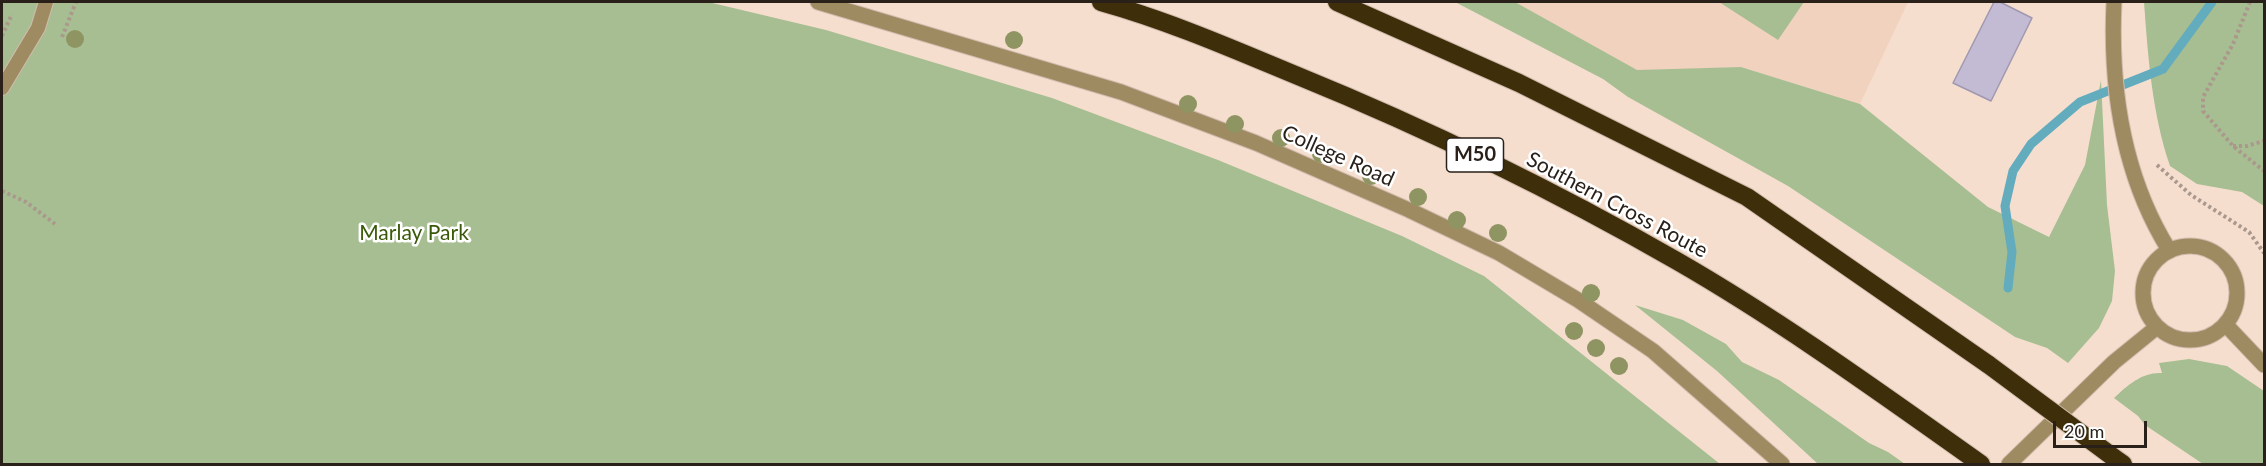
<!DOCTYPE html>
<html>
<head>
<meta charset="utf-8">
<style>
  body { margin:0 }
  #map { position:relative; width:2266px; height:466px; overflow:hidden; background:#f6decf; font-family:Lato,sans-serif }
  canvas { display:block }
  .frame { position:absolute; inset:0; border:3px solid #29201a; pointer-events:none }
  .scale { position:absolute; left:2053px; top:421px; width:94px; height:27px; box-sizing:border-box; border:3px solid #29201a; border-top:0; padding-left:8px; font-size:18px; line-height:21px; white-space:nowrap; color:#29201a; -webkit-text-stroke:4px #fff; paint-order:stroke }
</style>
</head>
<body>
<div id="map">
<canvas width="2266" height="466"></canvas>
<div class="frame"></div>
<div class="scale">20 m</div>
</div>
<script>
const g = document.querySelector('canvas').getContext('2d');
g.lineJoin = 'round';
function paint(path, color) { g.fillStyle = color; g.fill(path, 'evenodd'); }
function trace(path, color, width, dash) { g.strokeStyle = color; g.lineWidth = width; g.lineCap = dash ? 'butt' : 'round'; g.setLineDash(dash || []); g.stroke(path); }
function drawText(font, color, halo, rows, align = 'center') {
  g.font = font + ' Lato,sans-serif'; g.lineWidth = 5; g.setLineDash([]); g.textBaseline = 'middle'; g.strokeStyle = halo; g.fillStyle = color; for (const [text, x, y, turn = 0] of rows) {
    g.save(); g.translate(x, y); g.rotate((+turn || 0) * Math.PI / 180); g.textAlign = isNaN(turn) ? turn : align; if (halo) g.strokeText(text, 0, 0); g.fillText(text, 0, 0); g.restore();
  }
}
const built = new Path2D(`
  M1515 2H1908L1860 104 1741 67 1637 71Z`);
const green = new Path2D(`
  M2 2H708L826 30 1052 98 1218 160 1402 236 1484 276 1720 464H2Z
  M1455 2H1515L1637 70 1741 67 1860 104 1988 207 2049 237 2085 165 2101 80 2107 205 2115 271 2112 301 2099 328 2068 363 2047 348 2015 337 1788 186 1628 97 1603 79Z
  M1719 2H1804L1778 40Z
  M2144 2H2264V206L2242 192 2197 184 2170 166C2152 113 2148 57 2144 2Z
  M1635 305 1683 320 1726 344 1742 362 1779 380 1869 443 1888 452 1905 464H1818L1717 371Z
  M2189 359 2227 366 2264 391V464H2203L2145 425 2138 416 2114 398C2128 385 2142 372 2162 373L2159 363Z`);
const stream = new Path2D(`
  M2008 288 2012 252 2005 206 2013 171 2031 144 2080 102 2163 69 2212 2`);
const building = new Path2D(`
  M1994 2H2000L2032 18 1991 101 1953 83Z`);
const path = new Path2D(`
  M2250 2 2233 44 2203 97V111L2233 146 2264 171
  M2 36 12 14
  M62 37 76 2
  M2233 146H2247L2264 141
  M2157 165 2191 195 2249 232 2264 253
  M2 191 26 202 55 224`);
const service = new Path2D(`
  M2 88 38 28 46 2`);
const minor = new Path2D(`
  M818 2 1121 92 1256 143 1409 210 1499 253 1578 300 1653 351 1782 464
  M2114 2C2110 88 2123 176 2169 250`);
const tertiary = new Path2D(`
  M2143 293a47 47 0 1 1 94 0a47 47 0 1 1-94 0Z
  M2226 325 2264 365
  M2009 464 2114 362 2157 327`);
const motorway = new Path2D(`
  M1101 2C1169 21 1233 49 1298 76 1428 129 1555 191 1677 261 1783 322 1882 394 1981 464
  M1337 2 1519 83 1747 197 1989 365
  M2113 457 2123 464`);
const motorwayBridge = new Path2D(`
  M1989 365 2113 457`);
const trees = [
  [75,39],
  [1014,40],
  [1188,104],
  [1235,124],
  [1281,138],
  [1321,154],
  [1371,176],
  [1418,197],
  [1457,220],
  [1498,233],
  [1591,293],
  [1574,331],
  [1596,348],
  [1619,366]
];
const shields = [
  [1475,155,57]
];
const shieldNames = [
  ["M50",1475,155]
];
const streetNames = [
  ["College Road",1338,156,24],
  ["Southern Cross Route",1617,205,28]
];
const parkNames = [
  ["Marlay Park",414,233]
];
paint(built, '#f1d2be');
paint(green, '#a7be92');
trace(stream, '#62acbe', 9);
paint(building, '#c2bbd3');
trace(building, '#9f98af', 1.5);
trace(service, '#d1bcae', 16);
trace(minor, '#d1bcae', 17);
trace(tertiary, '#d1bcae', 17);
trace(motorway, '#d1bcae', 20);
trace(path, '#aa988c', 4, [3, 3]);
trace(service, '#9f8b62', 14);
trace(minor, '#9f8b62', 15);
trace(tertiary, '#9f8b62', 15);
trace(motorway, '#3e2f0a', 18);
trace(motorwayBridge, '#d1bcae', 20, []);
trace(motorwayBridge, '#3e2f0a', 18);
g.fillStyle = '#8f9562';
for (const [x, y] of trees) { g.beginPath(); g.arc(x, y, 9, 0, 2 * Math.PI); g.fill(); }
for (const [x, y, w] of shields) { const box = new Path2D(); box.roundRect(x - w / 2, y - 17, w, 34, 4.5); g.fillStyle = '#fff'; g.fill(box); trace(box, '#29201a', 1.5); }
drawText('bold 20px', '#29201a', null, shieldNames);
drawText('21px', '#29201a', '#fff', streetNames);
drawText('21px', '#3a5908', '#fff', parkNames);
</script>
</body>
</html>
